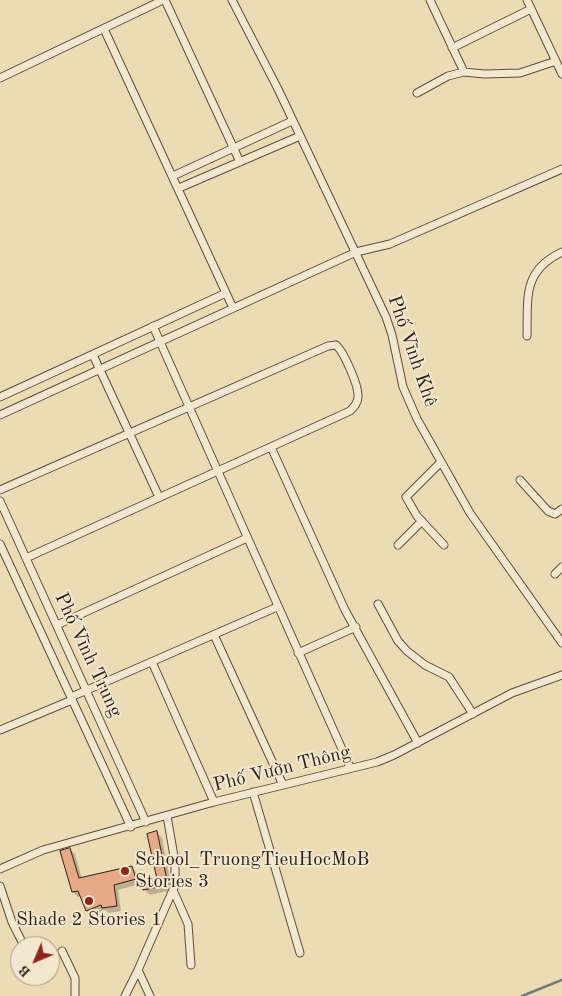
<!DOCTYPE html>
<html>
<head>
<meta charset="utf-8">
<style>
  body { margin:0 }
  #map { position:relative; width:562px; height:996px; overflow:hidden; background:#ecdbb5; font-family:"Old Standard TT",serif }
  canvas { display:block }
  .north { position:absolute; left:10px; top:936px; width:50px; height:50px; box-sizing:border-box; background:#f3e8cf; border:1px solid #a49785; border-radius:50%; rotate:225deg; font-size:14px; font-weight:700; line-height:20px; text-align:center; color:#2e1e15 }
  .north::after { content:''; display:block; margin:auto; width:18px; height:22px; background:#8f2418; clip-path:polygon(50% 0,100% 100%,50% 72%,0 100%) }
</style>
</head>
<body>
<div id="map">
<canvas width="562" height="996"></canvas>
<div class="north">B</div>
</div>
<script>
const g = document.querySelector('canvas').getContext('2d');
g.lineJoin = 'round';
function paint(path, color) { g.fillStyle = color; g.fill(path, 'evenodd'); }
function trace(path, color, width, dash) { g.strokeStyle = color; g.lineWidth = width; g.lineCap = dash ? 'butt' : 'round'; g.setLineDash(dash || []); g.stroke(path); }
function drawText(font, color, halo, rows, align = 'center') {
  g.font = font + ' "Old Standard TT",serif'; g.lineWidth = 4; g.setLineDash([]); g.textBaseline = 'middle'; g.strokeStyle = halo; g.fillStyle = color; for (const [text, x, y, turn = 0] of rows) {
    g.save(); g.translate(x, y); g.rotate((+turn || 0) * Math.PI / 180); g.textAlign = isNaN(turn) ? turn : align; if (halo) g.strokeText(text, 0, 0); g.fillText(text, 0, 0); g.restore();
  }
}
const shadow = new Path2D(`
  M156 832 162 838 172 890 150 895 144 889 158 880Z
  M70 849 75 854 82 879 132 868 137 873 140 884 118 890 121 911 108 913 106 910 92 916 87 911 81 896 78 897 73 892 61 852Z`);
const stream = new Path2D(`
  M522 996 562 980`);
const building = new Path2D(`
  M157 831 168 885 143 890 141 882 157 879 147 834Z
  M70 848 79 878 132 866 136 879 114 885 117 906 102 908 101 905 86 911 78 891 72 892 60 851Z`);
const street = new Path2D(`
  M165 0 240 162
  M232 0 278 89 386 317 392 335 403 387 417 419 470 513 562 643
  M430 0 464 72
  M527 0 562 74
  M104 29 233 308
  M452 48 531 9
  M0 78 163 0
  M417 93 448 76 464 72 484 74 520 73 556 61
  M173 176 292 121
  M179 188 300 136
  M153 326 350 767
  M527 336C528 298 522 271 562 252
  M93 355 159 497
  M0 397 226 293
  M0 415 356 252 390 244 562 169
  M271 447 345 610 418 743
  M441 462 406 497 417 516 444 545
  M520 480 548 511 555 514 562 509
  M0 490 328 346 336 345C344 352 359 386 358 397 358 403 354 407 350 411L26 558
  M0 501 146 822
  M0 544 131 827
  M398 545 422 521
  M555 574 562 567
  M378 604 398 641 407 651 425 665 449 677 473 714
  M57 625 247 538
  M214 635 283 785
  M298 653 356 627
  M152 662 214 802
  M71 697 277 607
  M0 730 72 700
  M253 792 300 953
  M0 869 43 850 214 802 377 762 394 755 512 693 562 675
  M0 886 12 922 24 946
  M173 890 188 924 191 965
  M62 951 75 978V996
  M125 996 138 970
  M150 996 138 970 175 885V862L167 816`);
const markers = [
  [125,871,5,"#8f2418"],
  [89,901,5,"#8f2418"]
];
const streetNames = [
  ["Phố Vĩnh Khê",412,351,71],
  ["Phố Vĩnh Trung",88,655,65],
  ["Phố Vườn Thông",282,769,-14]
];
const poiNames = [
  ["School_TruongTieuHocMoB",135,860],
  ["Stories 3",135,882],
  ["Shade 2 Stories 1",89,920,"center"]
];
paint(shadow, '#0003');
trace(stream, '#6f7b75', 2.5);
paint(building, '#e6aa89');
trace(building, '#2e1e15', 1);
trace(street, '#5e4d3d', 9);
trace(street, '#f3e8cf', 7);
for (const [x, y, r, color] of markers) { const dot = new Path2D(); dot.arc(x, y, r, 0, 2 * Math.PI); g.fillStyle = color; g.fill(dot); trace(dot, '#f3e8cf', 2); }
drawText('19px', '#2e1e15', '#f3e8cf', streetNames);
drawText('19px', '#2e1e15', '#f3e8cf', poiNames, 'left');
</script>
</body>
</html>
